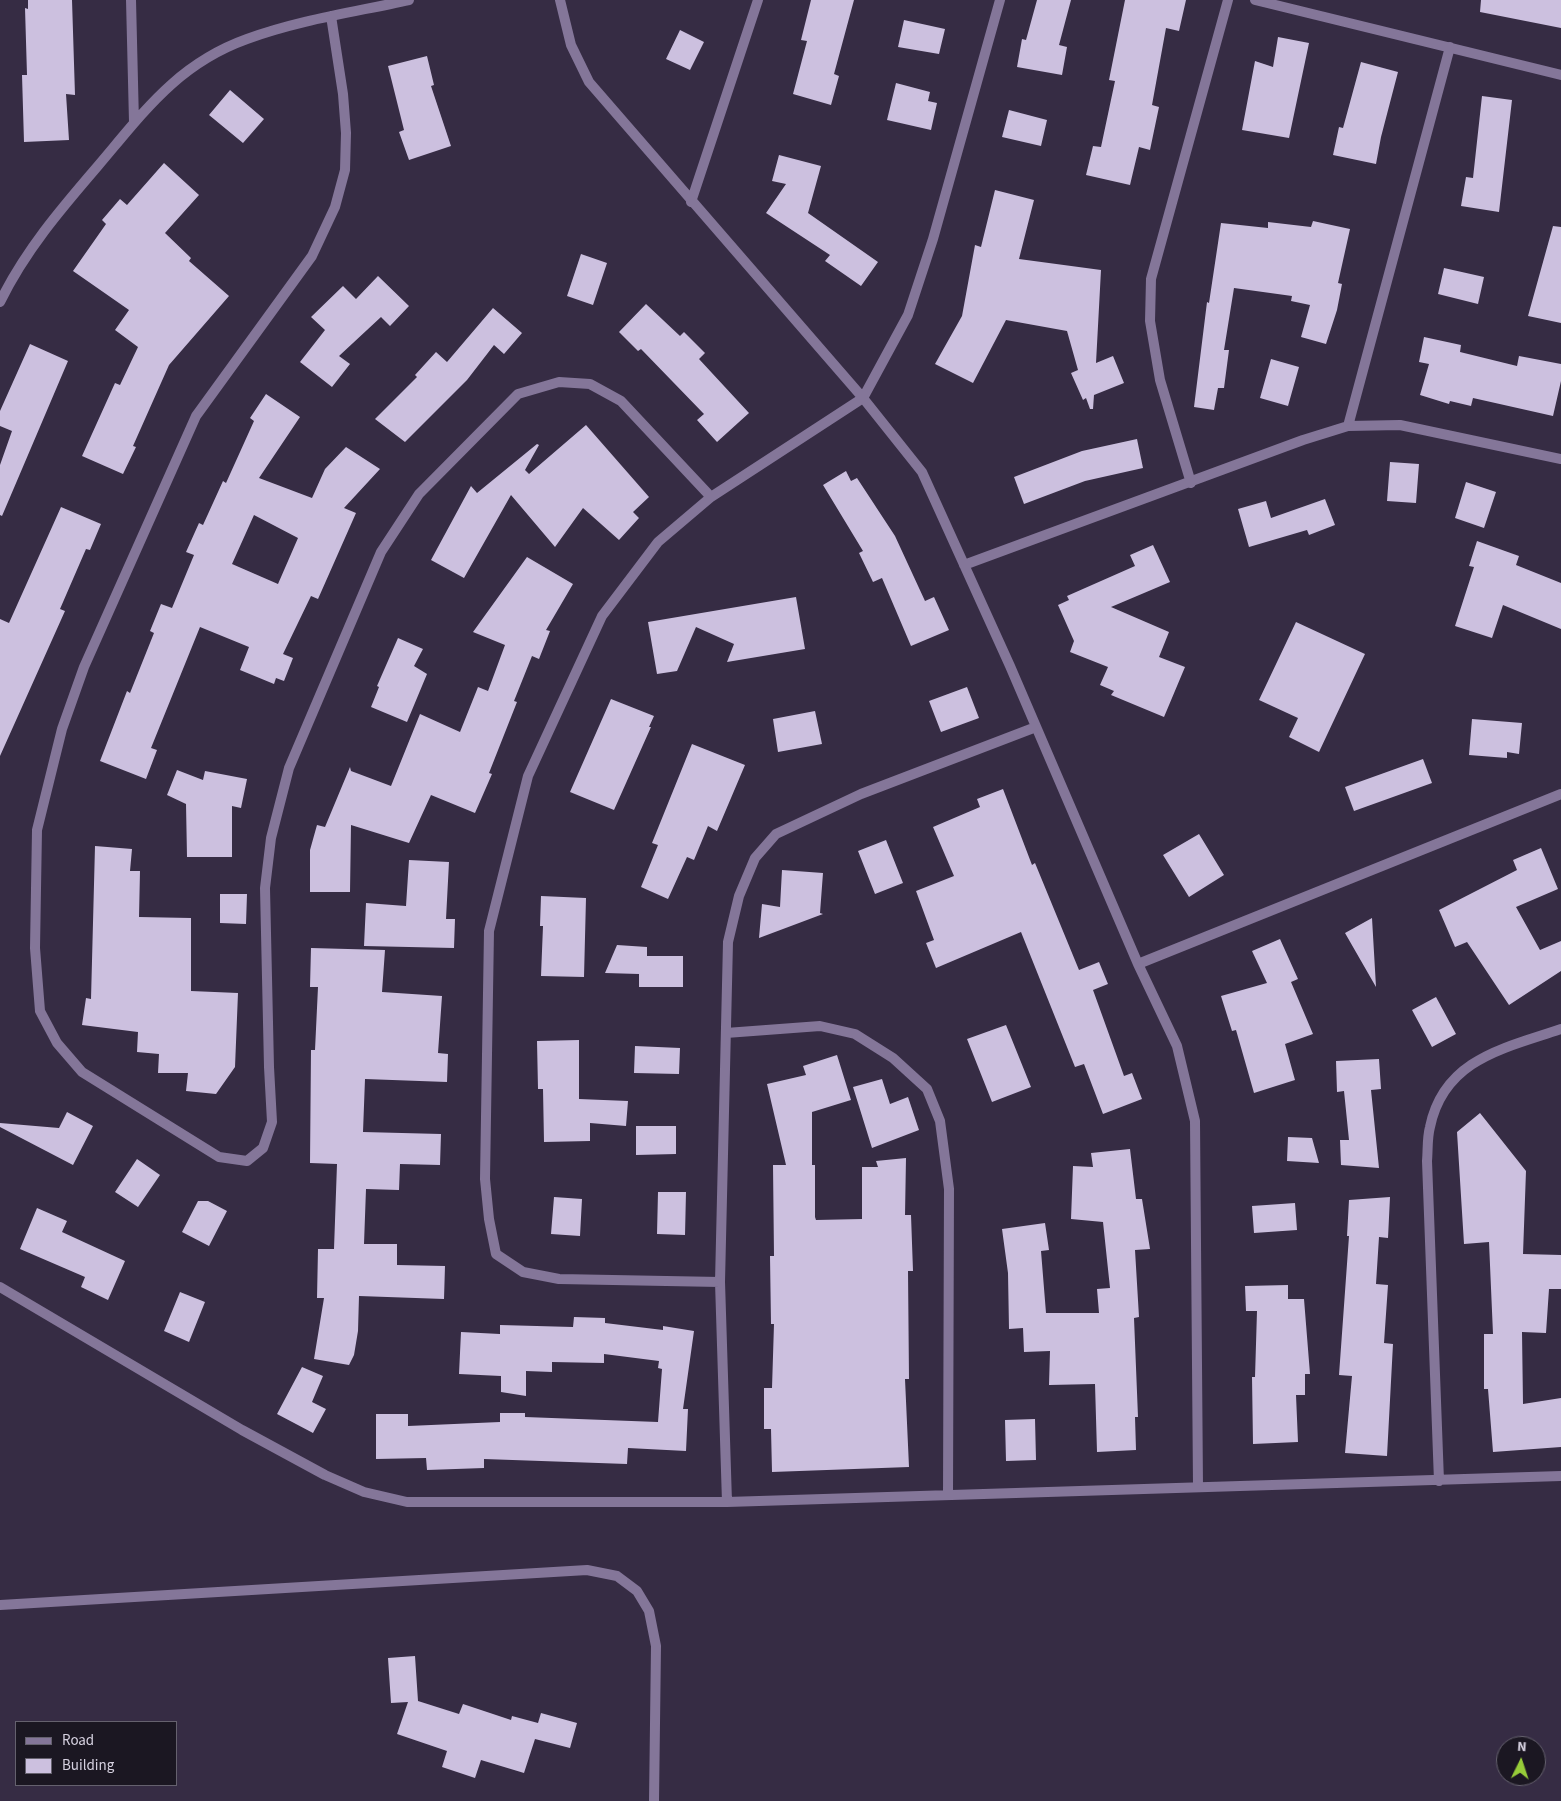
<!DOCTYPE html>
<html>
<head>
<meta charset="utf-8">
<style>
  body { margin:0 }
  #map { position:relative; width:1561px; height:1801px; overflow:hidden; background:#362c44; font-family:"Source Sans 3",sans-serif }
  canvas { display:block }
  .legend { position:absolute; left:15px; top:1721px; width:162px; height:65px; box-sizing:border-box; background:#1b1722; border:1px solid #65616e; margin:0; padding:6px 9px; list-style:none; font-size:15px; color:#d5d0df }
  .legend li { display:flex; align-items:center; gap:10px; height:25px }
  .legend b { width:25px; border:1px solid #65616e }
  .north { position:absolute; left:1496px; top:1736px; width:50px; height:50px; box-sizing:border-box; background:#1b1722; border:1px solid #65616e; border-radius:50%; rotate:4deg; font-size:14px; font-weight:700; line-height:20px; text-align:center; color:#d5d0df }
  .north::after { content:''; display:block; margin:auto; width:18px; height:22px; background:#97cc39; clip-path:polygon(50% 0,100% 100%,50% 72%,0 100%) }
</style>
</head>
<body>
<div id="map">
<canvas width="1561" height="1801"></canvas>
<ul class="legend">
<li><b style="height:6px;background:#847699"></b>Road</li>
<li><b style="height:14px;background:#ccc0df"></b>Building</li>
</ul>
<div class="north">N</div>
</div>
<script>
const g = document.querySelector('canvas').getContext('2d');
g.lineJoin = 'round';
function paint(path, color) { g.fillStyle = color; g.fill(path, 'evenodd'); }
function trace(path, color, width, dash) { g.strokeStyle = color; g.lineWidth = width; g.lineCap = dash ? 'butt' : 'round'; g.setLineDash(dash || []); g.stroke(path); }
const building = new Path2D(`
  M28 0H72L75 95 66 94 69 140 24 142 22 75H27L25 8 28 9Z
  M811 0H854L834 74 839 76 831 105 793 94 807 41 801 40Z
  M1037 0H1071L1059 45 1067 47 1062 75 1017 67 1022 39 1026 40Z
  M1125 0H1186L1179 31 1166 28 1152 105 1159 107 1150 150 1139 147 1130 185 1086 175 1093 146 1101 147 1115 81 1109 80Z
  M1481 0H1561V28L1480 12Z
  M904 20 945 29 939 54 898 47Z
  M680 30 704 42 690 70 666 59Z
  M1278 37 1309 43 1289 138 1242 130 1255 61 1273 67Z
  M427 56 434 85 431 86 451 146 409 160 399 132 404 130 388 66Z
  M1361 62 1398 72 1381 137 1376 164 1333 155 1339 127 1343 128Z
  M896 83 930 92 928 101 937 103 931 130 887 120Z
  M230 90 264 119 243 143 209 115Z
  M1482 96 1512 100 1499 212 1461 206 1466 177 1473 178Z
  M1009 110 1047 120 1041 146 1002 137Z
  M779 155 821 166 808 213 878 262 861 286 825 261 830 255 766 213 786 184 772 181Z
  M164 163 199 195 165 233 191 258 189 261 229 296 169 365 133 446 136 447 123 474 82 456 115 383 120 385 138 347 115 330 129 310 73 271 106 224 102 220 120 199 127 205Z
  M995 190 1034 200 1019 259 1101 270 1096 363 1113 356 1124 383 1094 395 1093 409H1090L1086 398 1083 400 1071 373 1078 370 1067 331 1006 320 973 383 935 364 962 316 975 245 981 247Z
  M1313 221 1350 229 1338 283 1342 284 1337 310 1326 344 1301 337 1310 305 1291 301 1292 296 1234 288 1224 350H1229L1224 388H1218L1214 410 1194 407 1207 302 1209 303 1221 223 1268 228V222L1311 227Z
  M1553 226 1561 227V323L1528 316Z
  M581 254 607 263 593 305 567 296Z
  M1444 268 1484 277 1478 304 1438 294Z
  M378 276 409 306 390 326 381 317 339 356 350 364 332 387 300 362 325 330 311 317 343 286 356 299Z
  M646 304 680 336 684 332 705 353 699 359 749 413 717 442 697 420 704 414 641 349 638 351 619 332Z
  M493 308 522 333 504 354 494 345 467 380 405 442 375 419 417 377 415 375 436 352 447 362Z
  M1424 337 1461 345 1460 352 1517 366 1519 356 1561 364V381L1553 416 1473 398 1471 406 1450 401 1449 404 1420 395 1429 364 1419 362Z
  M30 344 68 361 2 516 0 515V465L12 431 0 426V411Z
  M1271 359 1299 367 1288 406 1260 398Z
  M266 394 300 417 259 478 312 498 325 469 346 447 380 469 344 508 356 513 318 599 311 596 283 654 293 658 284 681 276 678 274 684 240 670 249 647 200 627 151 748 157 750 146 779 100 761 127 691 130 693 154 633 150 631 161 604 172 608 194 555 186 552 199 523 203 525 223 481 226 483 254 421 250 418ZM254 515 298 538 278 584 232 564Z
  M586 425 649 497 633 512 639 518 619 540 583 508 555 547 511 495 464 578 431 560 471 486 477 493 537 444 539 445 525 470 529 474Z
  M1137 439 1143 468 1085 481 1024 504 1014 477 1082 451Z
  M1390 462 1419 464 1416 503 1387 501Z
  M846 471 851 481 857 478 895 536 925 601 934 597 949 630 911 646 882 578 873 582 859 553 863 551 823 485Z
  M1466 482 1496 492 1484 528 1455 518Z
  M1325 499 1335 525 1309 535 1307 530 1249 547 1238 509 1266 501 1271 518Z
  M61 507 101 524 90 550 86 549 60 609 65 611 0 756V619L9 623Z
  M1477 541 1519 556 1516 565 1561 583V629L1503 605 1492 638 1455 626 1474 567 1469 566Z
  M1153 545 1170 582 1111 607 1169 632 1159 657 1185 667 1164 717 1111 695 1114 691 1100 685 1108 667 1070 652 1074 641 1058 605 1069 600 1067 596 1135 566 1130 555Z
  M527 557 573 584 546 630 550 631 539 659 532 656 514 701 517 702 489 773 492 774 475 813 431 795 409 843 351 825 350 892H310V850L317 825 325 827 350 767 351 771 391 786 420 714 460 732 478 687 488 691 505 645 473 632Z
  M796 597 805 649 727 662 734 644 696 627 677 671 657 674 648 622Z
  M1296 622 1365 654 1319 752 1289 737 1298 718 1259 700Z
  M398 638 423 649 414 666 427 674 407 722 371 707 379 687 377 686Z
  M967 687 979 718 941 732 929 701Z
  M611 699 654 716 649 727H651L614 810 570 792Z
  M815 711 822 744 778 752 773 719Z
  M1472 719 1522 723 1519 754 1507 752V758L1469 755Z
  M692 744 745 765 717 831 708 826 694 860 687 857 668 899 641 887 658 845 652 843Z
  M1423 759 1432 783 1354 811 1345 787Z
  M177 770 203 780 205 771 247 779 241 808 232 806V857H187L186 804 167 795Z
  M1003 789 1032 865 1035 863 1079 970 1099 962 1108 984 1093 990 1124 1076 1132 1073 1142 1099 1103 1114 1084 1064 1075 1067 1021 932 936 968 926 943 934 940 916 891 954 876 933 827 980 807 977 799Z
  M1199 834 1224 875 1189 897 1163 855Z
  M886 840 903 883 875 894 858 851Z
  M95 846 132 849 130 871H140L139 917 191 918V991L238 993 235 1067 216 1094 186 1091 188 1073H158L159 1054 137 1052 138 1032 82 1025 86 998 91 999Z
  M1541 848 1558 889 1516 907 1540 950 1561 941V971L1509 1005 1467 942 1455 947 1439 910 1517 870 1513 860Z
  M409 860 449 862 446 919H455L454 948 364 946 366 903 406 906Z
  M782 870 823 873 820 913 823 914 759 938 762 904 780 907Z
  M220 894H247L246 924 220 923Z
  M541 896 586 898 584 977 541 976 543 926H540Z
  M1372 918 1376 987 1345 933Z
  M1280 939 1298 979 1291 982 1313 1034 1285 1044 1295 1080 1254 1093 1236 1030 1232 1031 1221 996 1267 983 1252 951Z
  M617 945 647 947V956H683V987H639V974L605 973Z
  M311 948 385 950 382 992 442 996 438 1053 448 1054 447 1082 365 1079 363 1132 441 1134 440 1165 400 1164 399 1190 366 1189 364 1244H397V1265L445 1266 444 1299 359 1296 358 1331 354 1355 349 1365 314 1359 324 1298H317L318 1249H334L337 1164 310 1163 311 1050H315L318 987H310Z
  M1436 997 1456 1034 1432 1047 1412 1010Z
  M1006 1025 1031 1087 992 1102 967 1039Z
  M579 1040V1099L628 1101 626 1126 590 1123V1141L544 1142 543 1089H538L537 1041Z
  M635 1046 680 1048 679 1074 634 1073Z
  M837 1055 851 1100 812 1112V1165H815V1217L816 1220 862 1219V1167H878L876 1161 906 1158 905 1215H911L913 1271H908L909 1379H905L909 1467 772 1472 771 1429H764V1388H772L774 1324H771L770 1256H774L773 1165H786L767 1084 806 1075 803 1066Z
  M1379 1059 1381 1089 1371 1090 1379 1168 1341 1165 1340 1140H1349L1344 1091 1337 1092 1336 1061Z
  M882 1079 890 1104 908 1097 919 1130 872 1148 853 1087Z
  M67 1112 93 1126 73 1165 0 1127V1123L59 1128Z
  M1480 1113 1526 1171 1523 1254 1561 1255V1289H1549L1546 1333 1522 1332 1523 1404 1561 1398V1447L1493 1452 1488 1389H1484V1334H1493L1489 1242 1464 1244 1457 1132Z
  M636 1126H676V1154L636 1155Z
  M1288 1137 1312 1138 1319 1163 1287 1161Z
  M1130 1149 1136 1199H1142L1150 1249 1135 1250 1139 1317 1134 1318 1138 1417H1135L1136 1450 1097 1452 1095 1384 1049 1385 1050 1351 1024 1352 1023 1328 1009 1329 1008 1273 1002 1229 1045 1223 1049 1250 1041 1251 1046 1313H1099L1097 1289 1110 1288 1103 1222 1071 1219 1073 1166 1093 1167 1091 1153Z
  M137 1159 160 1175 138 1207 115 1192Z
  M658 1192H686L685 1235 657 1234Z
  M554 1197 582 1199 580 1236 551 1234Z
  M1390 1197 1388 1238 1379 1237 1376 1284 1388 1285 1384 1343 1393 1344 1387 1456 1345 1453 1352 1376 1339 1375 1349 1236H1347L1349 1200Z
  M198 1201H208L227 1211 209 1246 182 1232Z
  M1295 1203 1297 1230 1254 1233 1252 1206Z
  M37 1208 67 1221 62 1232 125 1261 108 1300 81 1287 85 1277 20 1249Z
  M1288 1285V1299H1304L1310 1374H1305V1395H1296L1298 1442 1253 1444 1252 1377H1255L1257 1311H1246L1245 1286Z
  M180 1292 205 1302 189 1342 164 1331Z
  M574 1317 605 1318V1323L663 1330V1326L694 1331 683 1409H688L686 1451 628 1448 627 1464 484 1459V1468L427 1470 426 1458 376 1459V1414H408V1426L500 1422V1413H525V1417L658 1422 662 1369 658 1368 659 1361 604 1354V1363L552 1362V1372L526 1371V1396L501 1392V1376L459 1374 461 1332 500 1334V1325L573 1327Z
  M302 1367 323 1376 312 1402 326 1409 313 1433 277 1414Z
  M1035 1419 1036 1460 1006 1461 1005 1420Z
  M415 1656 418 1701 459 1714 463 1704 511 1720 512 1716 538 1723 541 1713 577 1723 570 1748 535 1739 524 1773 481 1760 475 1778 442 1767 447 1751 397 1734 408 1702 391 1703 388 1658Z`);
const street = new Path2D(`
  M131 0 134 122
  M560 0 571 45 589 82 863 398 922 472 1010 666 1138 964 1177 1046 1195 1121 1198 1486
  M1255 0 1561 75
  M331 16 343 94 346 133 345 170 335 207 312 256 196 416 84 667 62 729 37 830 35 948 40 1011 57 1043 82 1072 219 1157 247 1161 263 1148 272 1122 269 1067 265 888 271 838 289 768 381 552 419 494 518 394 559 382 590 384 621 401 711 497
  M691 202 758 0
  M0 302C25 251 60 210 97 167 143 113 177 64 247 39 299 20 355 12 409 0
  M1348 426 1450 47
  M1191 483 1160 380 1150 321 1151 279 1228 0
  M964 565 1303 440 1348 426 1400 425 1561 459
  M1138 964 1561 794
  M726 1033 820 1026 855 1034 893 1058 927 1089 940 1121 949 1189 948 1495
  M720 1282 559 1279 523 1272 496 1254 489 1219 485 1179 489 931 528 776 602 616 658 542 711 497 863 398 908 315 933 239 1000 0
  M0 1287 242 1430 325 1475 364 1492 407 1502H727L1561 1476
  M1439 1481 1427 1161C1428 1150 1427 1138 1430 1127 1444 1059 1505 1048 1561 1029
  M727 1502 720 1282 728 942 739 896 755 858 776 834 861 794 1036 727
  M0 1605 587 1570 617 1576 637 1591 649 1611 656 1646 654 1801`);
paint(building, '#ccc0df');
trace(street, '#847699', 10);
</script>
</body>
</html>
